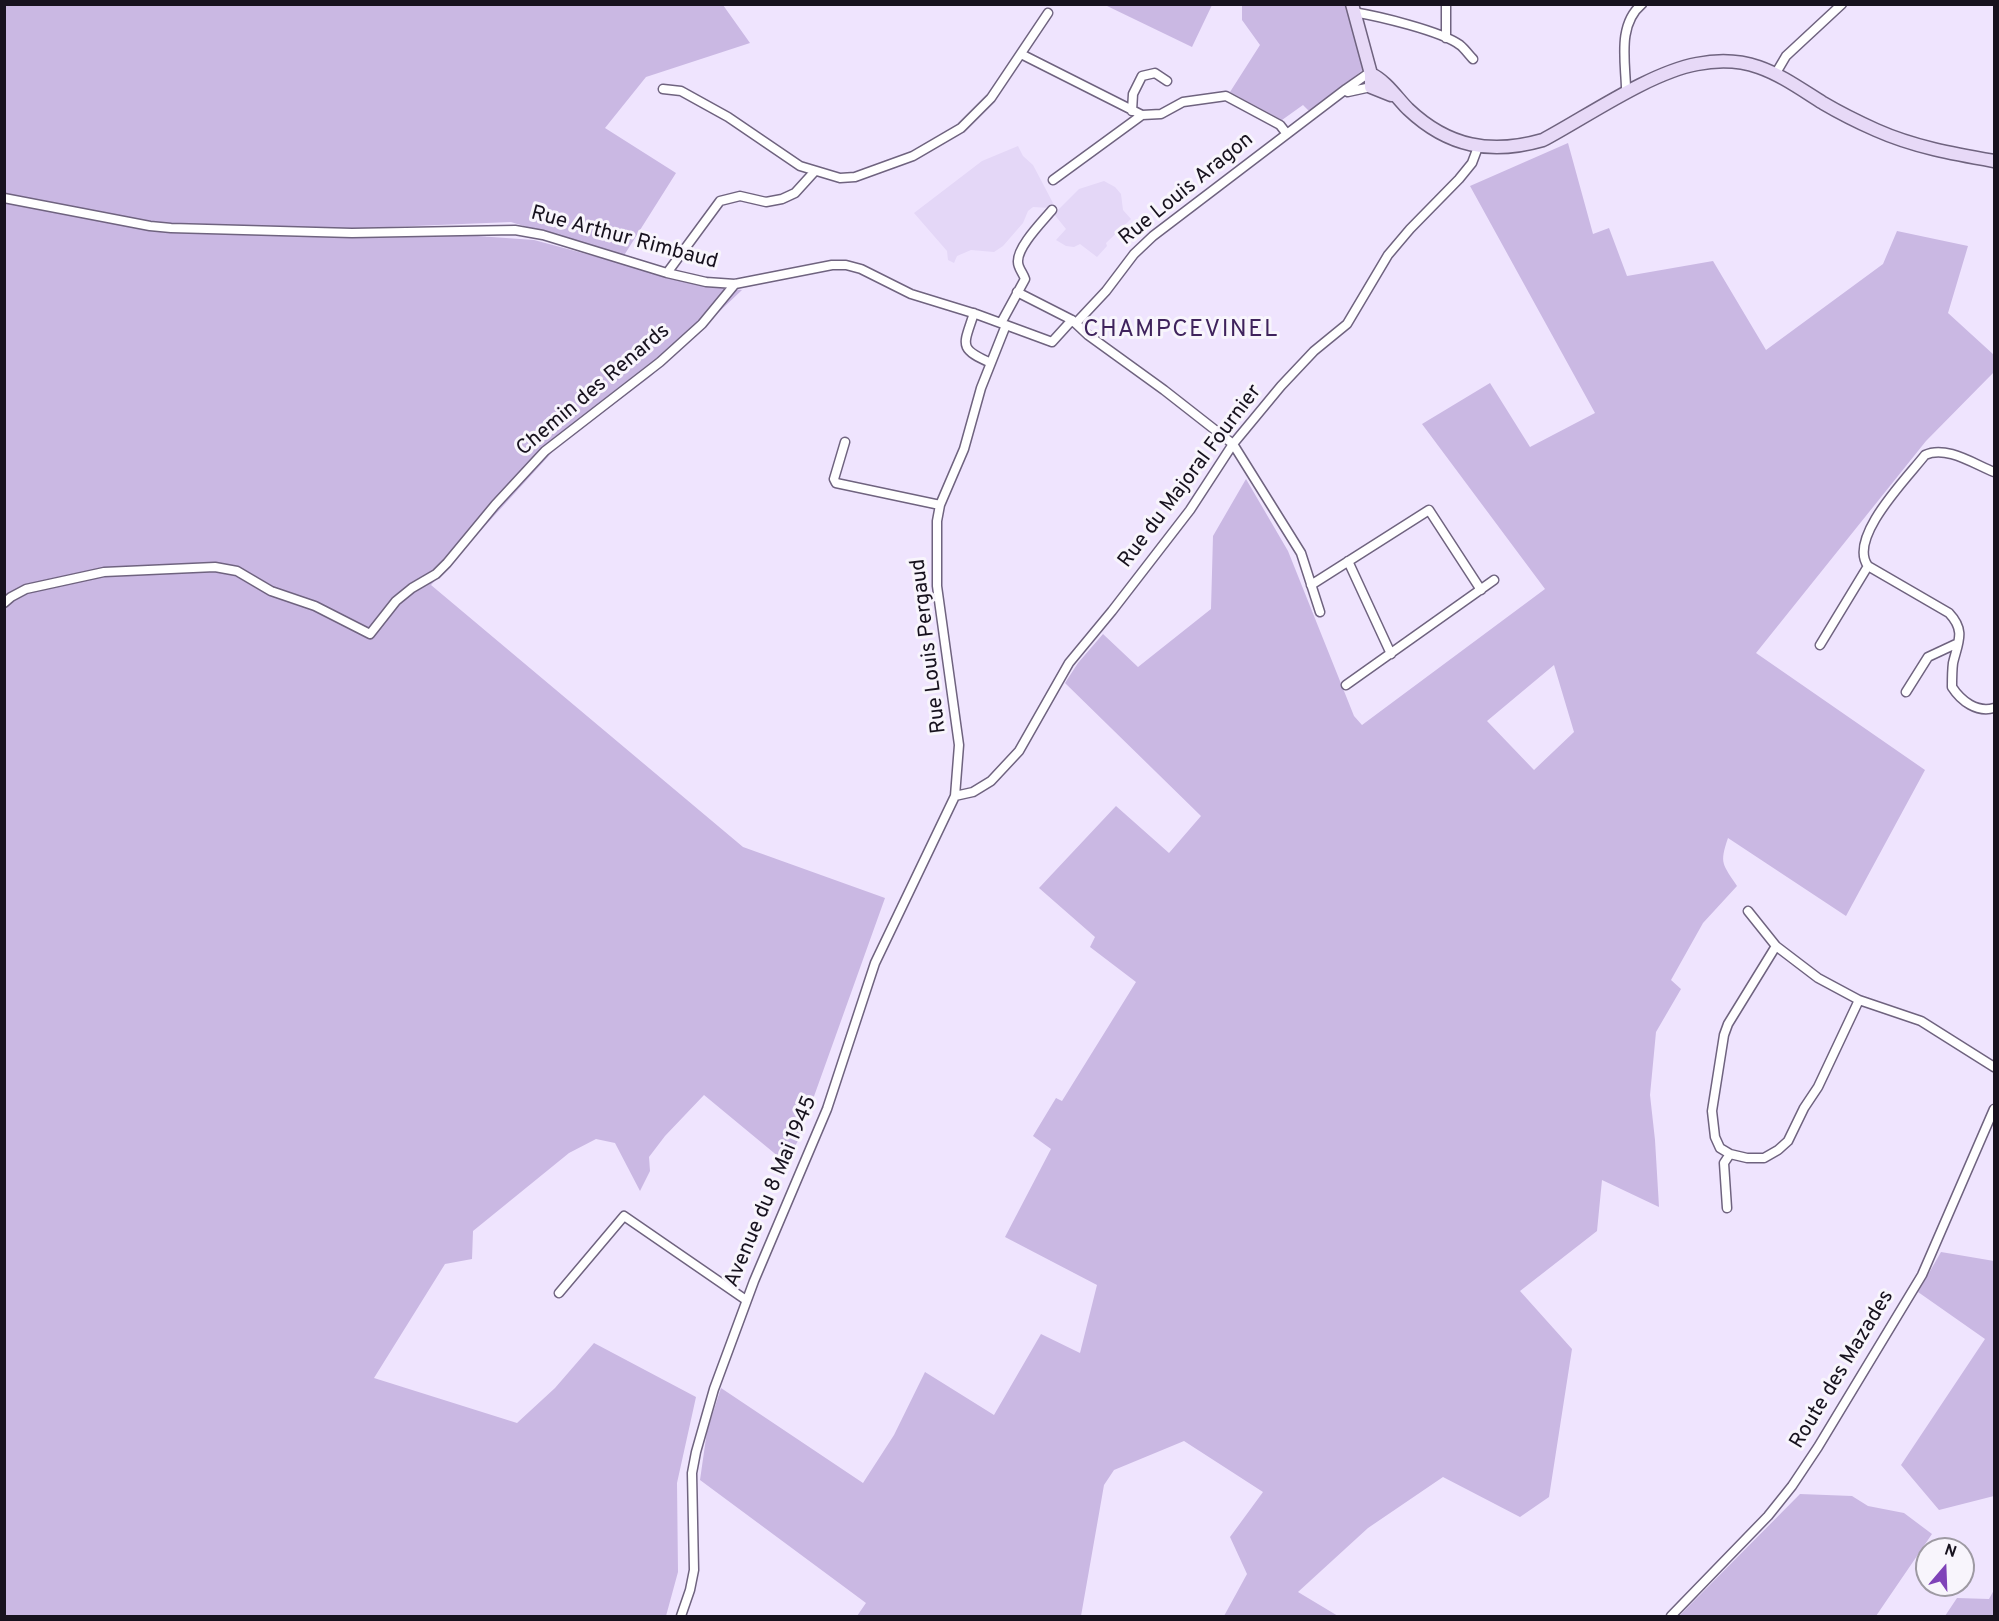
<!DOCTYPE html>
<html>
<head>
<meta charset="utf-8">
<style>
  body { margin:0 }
  #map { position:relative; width:1999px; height:1621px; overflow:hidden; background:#efe4fe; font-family:Overpass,sans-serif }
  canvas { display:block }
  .frame { position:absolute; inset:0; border:6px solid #17121e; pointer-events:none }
  .north { position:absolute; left:1915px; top:1537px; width:60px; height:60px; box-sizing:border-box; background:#f8f5fc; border:2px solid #9e9aa3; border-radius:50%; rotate:19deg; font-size:16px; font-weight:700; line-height:24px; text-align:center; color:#17121e }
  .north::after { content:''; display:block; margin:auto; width:21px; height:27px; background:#7f43b8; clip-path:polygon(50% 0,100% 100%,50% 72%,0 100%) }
</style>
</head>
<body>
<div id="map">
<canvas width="1999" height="1621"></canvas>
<div class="frame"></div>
<div class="north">N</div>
</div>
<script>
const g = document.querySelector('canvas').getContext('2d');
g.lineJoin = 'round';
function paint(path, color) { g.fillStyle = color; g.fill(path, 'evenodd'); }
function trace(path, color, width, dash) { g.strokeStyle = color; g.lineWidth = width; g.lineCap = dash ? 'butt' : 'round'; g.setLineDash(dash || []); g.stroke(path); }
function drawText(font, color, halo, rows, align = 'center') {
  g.font = font + ' Overpass,sans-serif'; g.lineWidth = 6; g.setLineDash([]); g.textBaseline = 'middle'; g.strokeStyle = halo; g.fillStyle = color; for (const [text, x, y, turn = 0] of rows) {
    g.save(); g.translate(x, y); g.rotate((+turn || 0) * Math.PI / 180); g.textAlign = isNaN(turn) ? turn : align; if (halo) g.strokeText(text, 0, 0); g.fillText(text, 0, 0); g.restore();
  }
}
const built = new Path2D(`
  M1018 146 1023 156 1033 165 1053 203 1050 208 1033 207 1028 211 1023 223 1003 246 994 252 971 250 957 256 954 263 948 260 947 251 914 213 982 161Z
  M1104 181 1115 187 1121 194 1123 210 1131 219 1106 243 1107 246 1097 257 1080 244 1074 247 1066 246 1056 240 1066 229 1054 214 1079 189Z`);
const green = new Path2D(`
  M5 5H723L750 43 646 77 605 128 676 173 623 257 511 222 365 228 534 240 706 286 742 290 650 377 556 448 431 585 743 847 885 898 798 1141 785 1162 704 1095 665 1136 649 1157 650 1171 640 1191 615 1143 596 1139 569 1153 473 1231 472 1259 445 1264 374 1378 517 1423 555 1388 594 1343 696 1397 677 1483 678 1572 666 1616H5Z
  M1105 5H1212L1192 47Z
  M1242 5H1346L1363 70 1309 111 1303 105 1282 120 1230 92 1260 45 1242 20Z
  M1568 143 1593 234 1609 228 1627 276 1713 261 1766 350 1883 264 1897 231 1968 246 1948 313 1994 355V372L1926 441 1756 653 1925 770 1846 916 1728 838C1719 864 1723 864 1737 886L1703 923 1671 980 1681 989 1656 1032 1650 1095 1655 1140 1659 1207 1602 1180 1597 1231 1520 1291 1572 1349 1549 1497 1520 1517 1443 1477 1368 1528 1298 1592 1338 1616H1224L1247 1574 1230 1537 1263 1492 1184 1441 1114 1470 1104 1485 1081 1616H857L866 1603 700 1480 707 1431 721 1388 863 1483 894 1435 925 1372 994 1415 1041 1334 1080 1353 1097 1285 1005 1237 1051 1149 1033 1136 1056 1098 1062 1101 1136 982 1090 947 1095 937 1039 888 1116 806 1169 853 1201 816 1065 683 1078 663 1103 634 1138 667 1211 609 1213 536 1246 479 1288 551 1354 716 1362 725 1545 589 1422 424 1490 383 1530 447 1595 413 1470 186ZM1554 665 1574 732 1534 770 1487 721Z
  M1941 1252 1994 1261V1496L1939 1510 1901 1465 1985 1339 1918 1292Z
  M1800 1494 1852 1496 1868 1506 1904 1513 1932 1534 1876 1616H1679Z
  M1994 1590V1616H1945L1957 1598 1989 1599Z`);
const street = new Path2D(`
  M1446 4V38
  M1353 12C1378 16 1441 31 1460 45 1465 49 1469 55 1473 59
  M1021 54 1142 115 1161 114 1183 102 1226 96 1280 125 1287 134
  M1776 73 1786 56 1842 4
  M663 89 681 91 728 117 800 166 840 178 855 177 913 156 961 128 991 98 1048 13
  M1348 92 1371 87
  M1628 93 1626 87C1625 59 1618 24 1642 4
  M1132 111 1133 94 1142 76 1155 73 1167 81
  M1053 180 1142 115
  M4 198 150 226 171 228 352 233 515 230 543 235 667 273 706 282 735 284 832 265H846L861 269 911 294 976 314 1052 342 1072 320
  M667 273 720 201 740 196 766 202 782 199 795 193 815 171
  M1017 292 1072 320 1088 335 1164 390 1233 444 1301 553 1320 612
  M974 313C964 345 957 348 991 363
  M1001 323 1025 279C1023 273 1018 268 1018 262 1017 247 1042 222 1052 210
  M1076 323 1106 291 1134 254 1153 236 1346 89 1366 75 1371 74
  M845 442 834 479 836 483 940 505
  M1994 472C1974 464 1946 445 1925 455 1908 477 1847 538 1868 566L1949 613C1966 631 1958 642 1953 663 1952 671 1952 679 1952 687 1961 701 1977 713 1994 708
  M1348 561 1391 654
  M1311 585 1429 510 1481 590
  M4 603 11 597 26 589 104 572 215 567 237 571 271 591 315 606 370 634 396 601 412 588 436 574 447 563 495 505 545 451 660 362 702 324 735 284
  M1820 645 1868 566
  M1346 685 1494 580
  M1906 692 1928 657 1958 643
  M955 796 973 792 991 781 1019 751 1069 663 1112 611 1190 510 1233 444 1281 386 1314 351 1347 324 1388 255 1410 229 1459 179 1472 163 1478 147
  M1748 911 1776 946 1818 978 1859 1000 1921 1021 1994 1067
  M1776 946 1728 1024 1724 1035 1712 1111 1715 1137 1720 1148 1730 1154 1747 1158H1764L1778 1150 1788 1141 1804 1108 1818 1087 1859 1000
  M1727 1208 1724 1163 1730 1154
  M559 1293 624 1216 746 1300
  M681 1616 690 1590 694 1570 692 1473 696 1452 714 1389 754 1281 827 1109 875 963 955 796 959 745 937 586V521L940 505 964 449 981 388 1006 325
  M1671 1616 1768 1516 1792 1486 1818 1447 1922 1275 1994 1109`);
const secondary = new Path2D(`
  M1352 4 1371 74V87L1391 95
  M1371 74C1386 81 1397 98 1408 109 1448 147 1491 155 1543 140 1588 116 1649 73 1697 64 1752 53 1780 76 1823 103 1840 113 1858 122 1876 130 1914 147 1954 154 1994 161`);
const streetNames = [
  ["Rue Louis Aragon",1187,190,-39],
  ["Rue Arthur Rimbaud",624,239,15],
  ["Chemin des Renards",594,391,-40],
  ["Rue du Majoral Fournier",1191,477,-53],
  ["Rue Louis Pergaud",930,646,-97],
  ["Avenue du 8 Mai 1945",772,1192,-67],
  ["Route des Mazades",1843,1370,-59]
];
const quarterNames = [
  ["CHAMPCEVINEL",1181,331]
];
paint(built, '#e4d7f7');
paint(green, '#cab8e3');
trace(street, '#6f637f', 11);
trace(secondary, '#6f637f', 15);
trace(street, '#fff', 8);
trace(secondary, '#e7d9f7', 12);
drawText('21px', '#17121e', '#f8f5fc', streetNames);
g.letterSpacing = '1.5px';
drawText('24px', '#3f235c', '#f8f5fc', quarterNames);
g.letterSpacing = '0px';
</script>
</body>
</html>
